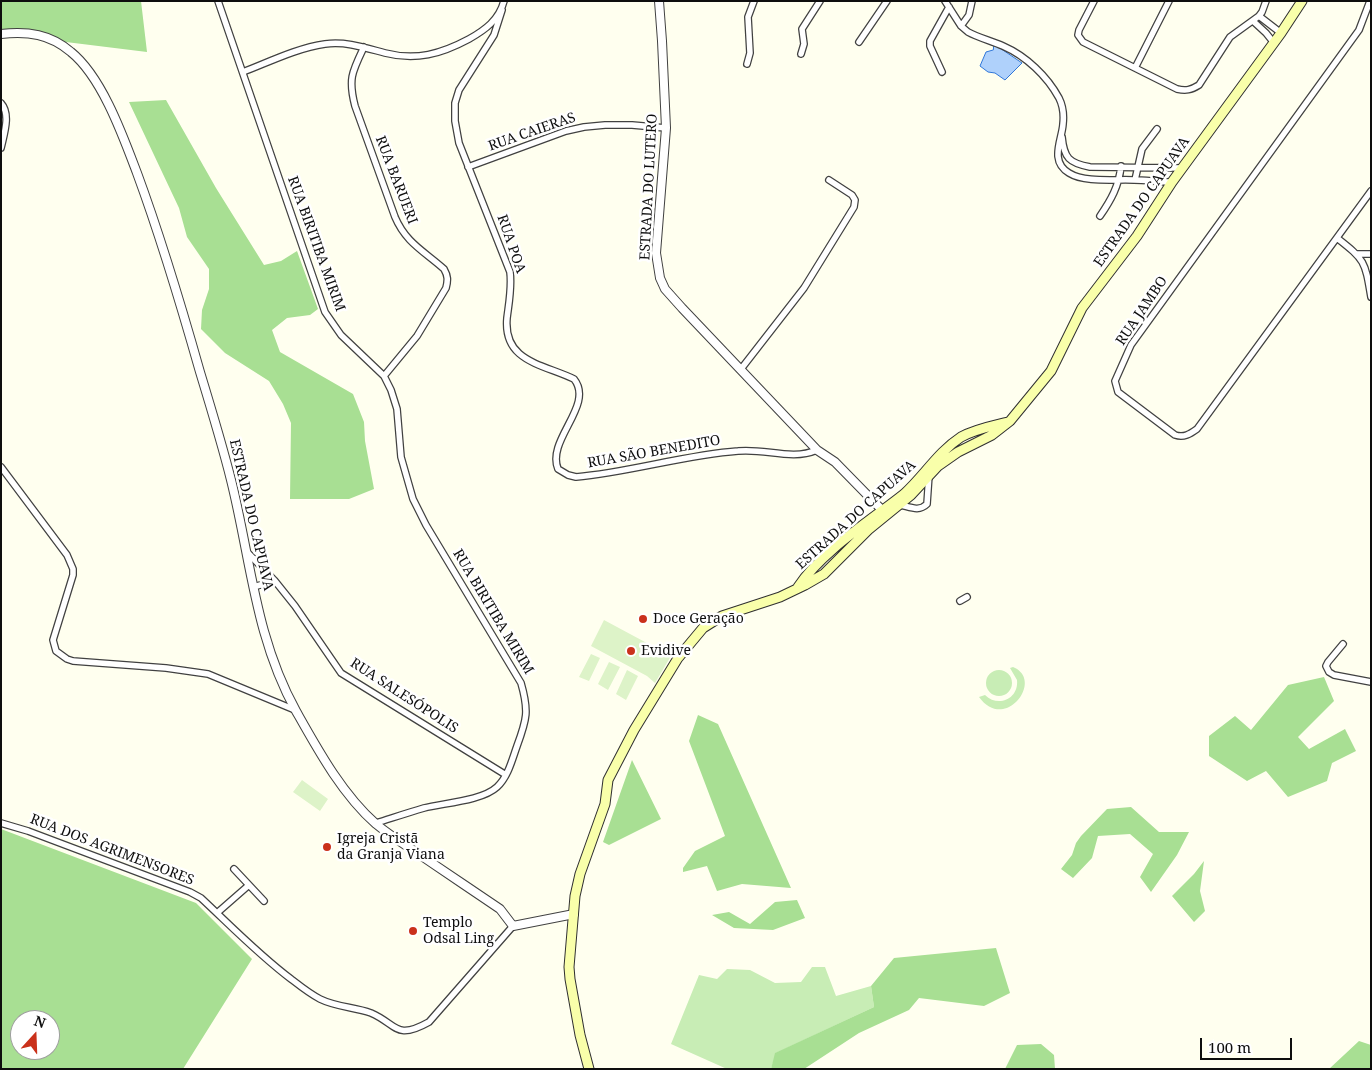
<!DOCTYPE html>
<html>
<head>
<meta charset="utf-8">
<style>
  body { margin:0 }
  #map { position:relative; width:1372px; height:1070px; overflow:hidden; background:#ffffef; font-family:"Noto Serif",serif }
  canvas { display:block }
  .frame { position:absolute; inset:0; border:2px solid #0e0e0e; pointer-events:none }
  .north { position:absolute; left:10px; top:1010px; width:50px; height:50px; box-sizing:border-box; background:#fff; border:1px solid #9f9f9f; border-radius:50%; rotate:20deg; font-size:14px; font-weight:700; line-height:20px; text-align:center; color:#0e0e0e }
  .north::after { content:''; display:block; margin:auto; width:18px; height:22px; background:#ca311b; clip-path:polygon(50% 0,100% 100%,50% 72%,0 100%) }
  .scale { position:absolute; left:1200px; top:1038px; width:92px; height:22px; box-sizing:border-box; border:2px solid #0e0e0e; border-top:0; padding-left:6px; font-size:15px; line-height:18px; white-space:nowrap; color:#0e0e0e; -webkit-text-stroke:4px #fff; paint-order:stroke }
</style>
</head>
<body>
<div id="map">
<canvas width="1372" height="1070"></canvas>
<div class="frame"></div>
<div class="north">N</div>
<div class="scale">100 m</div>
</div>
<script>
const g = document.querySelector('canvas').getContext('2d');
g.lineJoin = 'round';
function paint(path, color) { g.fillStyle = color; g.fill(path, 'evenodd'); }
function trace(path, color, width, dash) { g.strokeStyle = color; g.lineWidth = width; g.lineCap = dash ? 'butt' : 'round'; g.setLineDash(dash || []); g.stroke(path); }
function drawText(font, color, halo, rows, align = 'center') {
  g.font = font + ' "Noto Serif",serif'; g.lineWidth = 5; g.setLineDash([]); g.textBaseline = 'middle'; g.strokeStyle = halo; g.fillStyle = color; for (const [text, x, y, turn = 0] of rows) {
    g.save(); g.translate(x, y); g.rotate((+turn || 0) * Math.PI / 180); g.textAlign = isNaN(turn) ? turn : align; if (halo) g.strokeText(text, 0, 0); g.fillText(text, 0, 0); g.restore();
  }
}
const green = new Path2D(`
  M1013 667C1045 680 1005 733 979 697L985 695C998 708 1019 699 1017 680L1010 668Z
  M986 683a13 13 0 1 1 26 0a13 13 0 1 1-26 0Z
  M812 967H825L836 996 871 986 874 1007 776 1053 771 1069H727L671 1044 699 975 717 979 727 969 750 970 775 983 801 982Z`);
const forest = new Path2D(`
  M1 1H141L147 52 1 34Z
  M166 100 216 188 264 265 281 261 297 251 318 309 310 315 287 318 272 330 280 352 353 394 364 422 365 441 374 489 349 499H290L291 423 283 404 269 381 225 353 201 329 202 310 209 289V269L187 237 179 208 129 102Z
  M1324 677 1334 701 1298 737 1309 749 1345 729 1356 751 1332 763 1327 781 1288 797 1266 771 1247 781 1209 756V736L1235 716 1251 730 1288 685Z
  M698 715 718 724 791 888 742 884 717 891 707 866 683 872V868L695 851 725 836 689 741Z
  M632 760 661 819 609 845 603 842Z
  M1131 807 1159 832H1189L1177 855 1151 892 1140 877 1153 854 1130 834 1098 836 1092 858 1073 878 1061 869 1072 855 1076 843 1081 836 1107 809Z
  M1 829 196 903 252 959 183 1069H1ZM20 1020H50V1050H20Z
  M1204 861 1200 891 1205 911 1194 922 1172 896 1194 874Z
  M797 900 805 918 773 930 734 928 712 915 729 912 750 924 775 902Z
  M996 948 1010 993 984 1006 919 998 909 1010 859 1033 804 1069H771L775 1053 874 1007 871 986 894 958Z
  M1359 1041 1371 1045V1069H1329Z
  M1041 1044 1054 1055 1055 1069H1005L1017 1045Z`);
const pitch = new Path2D(`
  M604 620 671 656 655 683 647 676 591 646Z
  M591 654 600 658 589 681 579 677Z
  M609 662 620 667 608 690 598 684Z
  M627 670 638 676 626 700 616 694Z
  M302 780 328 799 320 811 293 792Z`);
const water = new Path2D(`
  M994 44 1022 63 1005 80 995 73 988 72 980 66 986 52 993 50Z`);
const minor = new Path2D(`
  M218 1 325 312 341 335 384 376 391 390 397 409 401 457 413 499 426 525 521 683C529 711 527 719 517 746 512 760 508 777 497 787 482 801 443 803 424 808 407 813 392 818 376 823
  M945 1 961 26 968 32C979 38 992 41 1003 46 1026 56 1047 76 1059 98 1063 106 1064 115 1063 124 1062 140 1049 161 1069 173 1085 183 1115 179 1134 180 1146 180 1159 182 1172 182
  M1094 1 1079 30 1078 35 1083 42 1177 89C1186 91 1191 90 1199 85L1230 37 1259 16 1262 12 1266 1
  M1370 1 1359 30 1131 345 1115 381 1118 392 1175 435C1184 438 1190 434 1197 429L1371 191
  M502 10 494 35 459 90 455 103V121L459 143 510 272C512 287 509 302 507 318 503 362 543 364 574 379 595 405 546 440 558 469L568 475 576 477C631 472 684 455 738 451 766 448 791 461 817 450
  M1259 16 1281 33
  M1253 21 1266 33 1274 43
  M961 26 969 15 972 1
  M859 42 887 1
  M364 47C352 72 348 79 355 106L395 217C406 243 424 251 444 269 448 276 448 280 446 288L417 336 384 376
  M801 54 804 44 802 29 820 1
  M747 64 750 53 748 17 754 1
  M1135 68 1169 1
  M243 72C269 62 297 48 325 44 346 41 366 48 385 53 416 61 441 54 469 39 485 30 499 20 504 1
  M942 72 930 46V41L949 7
  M1 103C11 114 4 134 1 148
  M1062 137C1064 158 1069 163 1090 167L1183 168
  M468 167 566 131 584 127 605 125H632L666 128
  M1135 180 1142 149 1157 129
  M1100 216C1111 200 1119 186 1121 166
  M1337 238C1365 260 1365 261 1371 297
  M1357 254H1371
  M741 369 804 288 854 207 855 200 852 195 829 180
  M1 467 67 555 73 569V575L53 640 56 651 67 659 73 661 166 668 208 674 295 710
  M900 505C910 507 919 512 927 504L929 475
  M247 552 275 581 295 606 341 673 506 775
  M253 587 275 581
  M960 601 967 597
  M1343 644 1328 662 1326 666 1329 672 1334 675 1371 682
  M1 823 28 831 190 892 201 898C231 926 259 955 291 979 300 986 310 994 320 999 336 1007 354 1007 371 1013 397 1024 395 1041 429 1022L513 926
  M234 869 264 901
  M217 913 249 885`);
const tertiary = new Path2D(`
  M659 1 662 41 666 128 656 253 660 278 665 289 682 308 817 450 835 462 882 510
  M1 34C28 31 50 34 71 52 102 77 123 136 137 173 161 238 181 305 200 372 211 408 222 444 231 480 251 560 255 637 296 711 318 750 342 794 376 824 393 838 412 849 429 861 453 877 476 893 500 909L513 926 574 914`);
const secondary = new Path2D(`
  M798 587C822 551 870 521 904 494 924 476 938 452 961 437 975 429 992 426 1008 422
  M589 1069 580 1035 570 979 569 967 575 896 580 874 605 804 608 780 634 730 678 658 703 628 722 616 780 597 805 585 824 574 868 530 911 495 938 466 958 452 992 435 1010 421 1051 371 1082 308 1137 236 1172 182 1281 33 1302 1`);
const markers = [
  [643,619,5,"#ca311b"],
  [631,651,5,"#ca311b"],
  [327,847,5,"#ca311b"],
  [413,931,5,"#ca311b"]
];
const streetNames = [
  ["RUA CAIERAS",532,132,-19],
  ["RUA BARUERI",396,180,69],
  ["ESTRADA DO LUTERO",649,187,-87],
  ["ESTRADA DO CAPUAVA",1142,202,-55],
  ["RUA BIRITIBA MIRIM",316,244,70],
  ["RUA POA",511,244,71],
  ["RUA JAMBO",1142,311,-56],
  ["RUA SÃO BENEDITO",654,452,-10],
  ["ESTRADA DO CAPUAVA",251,515,77],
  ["ESTRADA DO CAPUAVA",856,515,-42],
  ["RUA BIRITIBA MIRIM",493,612,59],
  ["RUA SALESÓPOLIS",404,696,33],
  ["RUA DOS AGRIMENSORES",112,850,21]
];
const poiNames = [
  ["Doce Geração",653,619],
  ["Evidive",641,651],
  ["Igreja Cristã",337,839],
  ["da Granja Viana",337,855],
  ["Templo",423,923],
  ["Odsal Ling",423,939]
];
paint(green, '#c8edb5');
paint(forest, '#a8df93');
paint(pitch, '#ddf3c8');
paint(water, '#afd1fb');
trace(water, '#3177d8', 1);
trace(minor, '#414141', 8);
trace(tertiary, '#414141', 10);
trace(secondary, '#303030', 11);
trace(minor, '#fff', 5.5);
trace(tertiary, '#fff', 8);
trace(secondary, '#f9ffaa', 9);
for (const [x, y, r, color] of markers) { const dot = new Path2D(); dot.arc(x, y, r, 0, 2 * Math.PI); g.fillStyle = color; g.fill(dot); trace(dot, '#fff', 2); }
drawText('14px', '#0e0e0e', '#fff', streetNames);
drawText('14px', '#0e0e0e', '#fff', poiNames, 'left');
</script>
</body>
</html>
